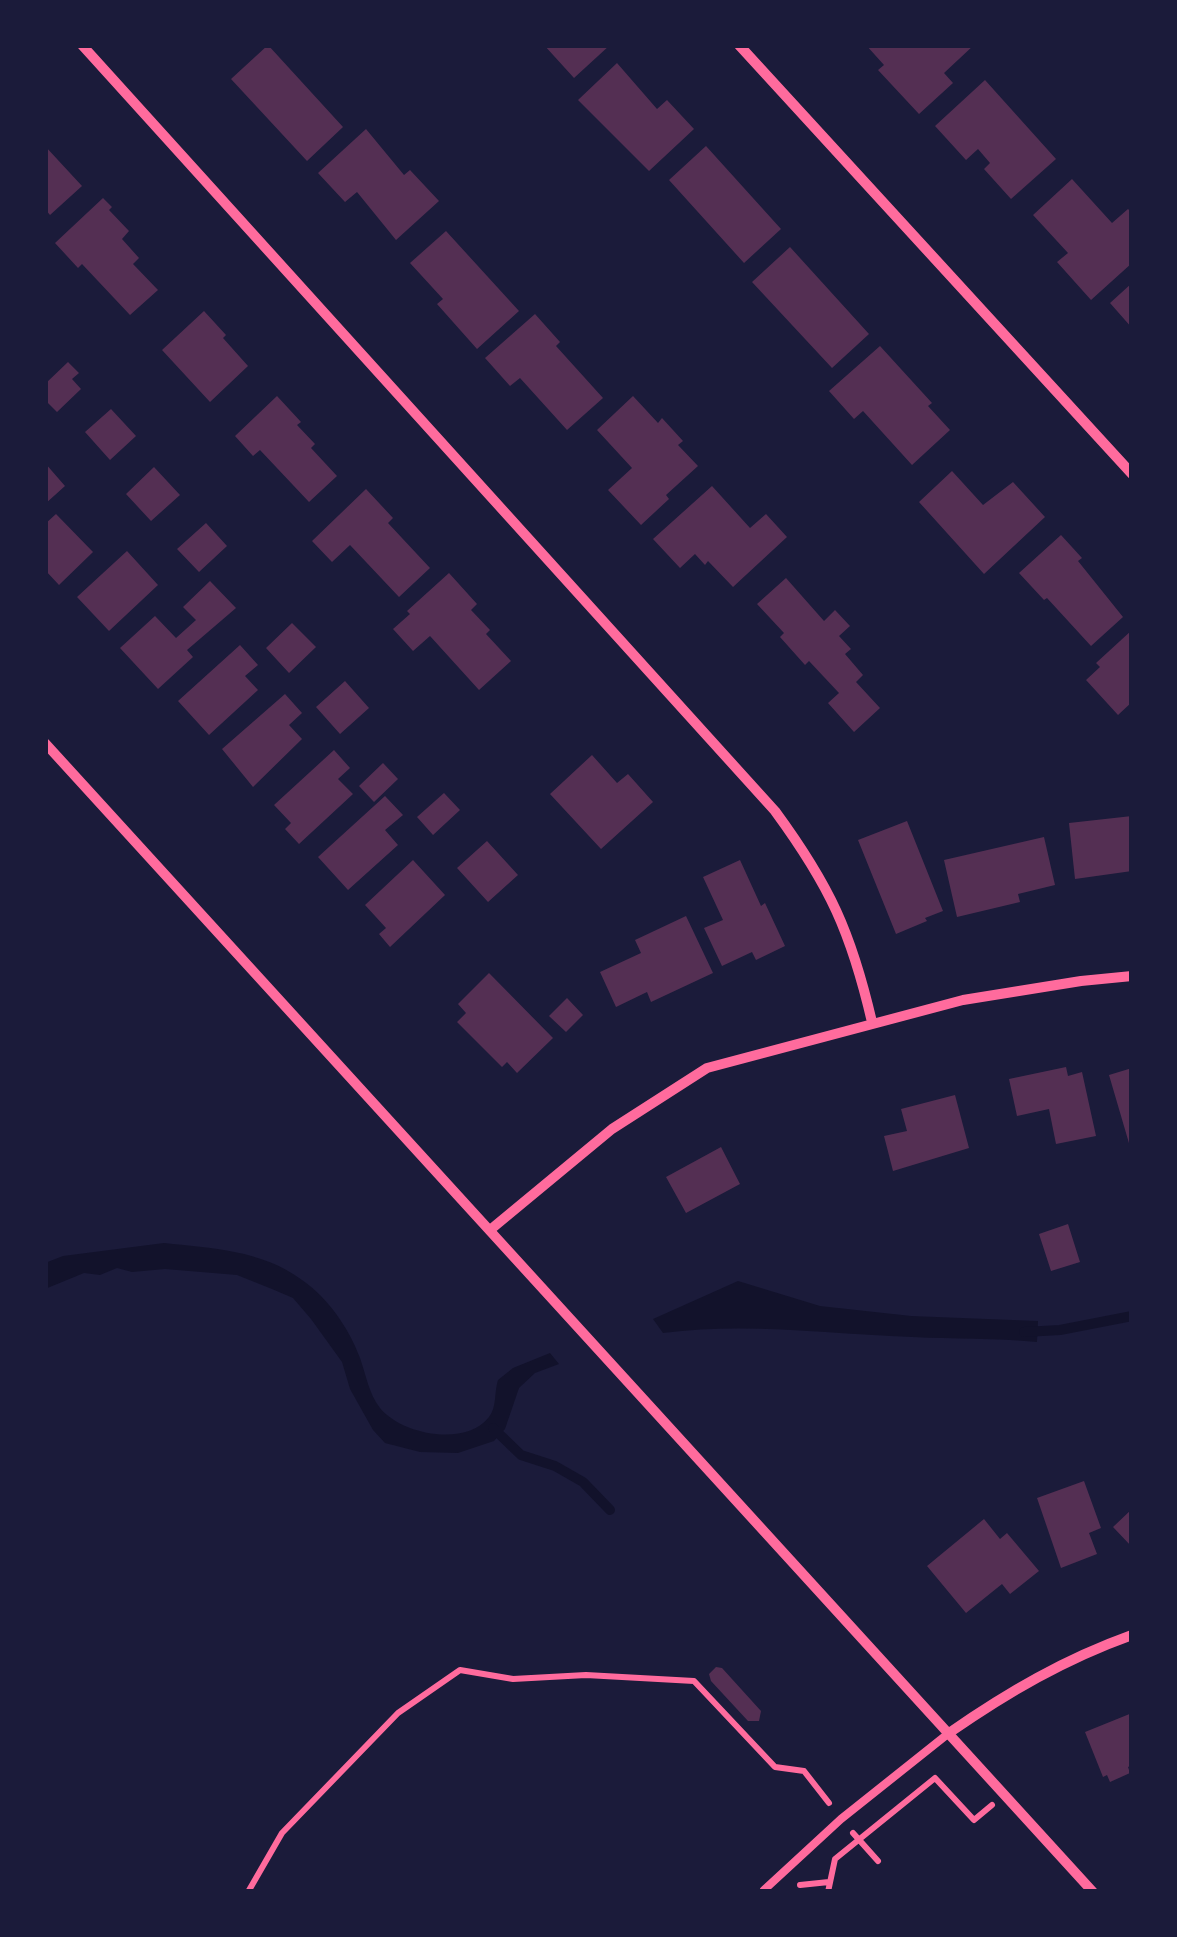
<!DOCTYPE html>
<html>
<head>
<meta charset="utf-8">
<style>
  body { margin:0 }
  #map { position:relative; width:1177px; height:1937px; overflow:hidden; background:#1b1b3a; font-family:"PT Sans",sans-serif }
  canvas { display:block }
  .frame { position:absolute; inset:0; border:48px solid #1b1b3a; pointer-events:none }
</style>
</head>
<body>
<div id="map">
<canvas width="1177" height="1937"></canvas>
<div class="frame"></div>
</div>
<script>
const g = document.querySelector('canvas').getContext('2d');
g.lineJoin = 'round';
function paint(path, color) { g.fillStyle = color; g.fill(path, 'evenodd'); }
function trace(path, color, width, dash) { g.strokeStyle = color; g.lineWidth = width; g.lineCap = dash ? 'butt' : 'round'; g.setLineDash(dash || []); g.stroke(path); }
const water = new Path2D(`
  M164 1243C211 1248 262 1250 302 1280 328 1298 349 1328 360 1358 366 1375 369 1394 380 1408 402 1435 466 1447 489 1417 497 1407 494 1392 498 1380L513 1368 550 1353 559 1364 535 1373 519 1388 505 1429 494 1441 458 1453 420 1452 385 1443 373 1430 350 1389 342 1362 311 1319 293 1298 272 1289 237 1275 165 1269 132 1272 117 1268 100 1275 84 1273 45 1289V1263L63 1256Z
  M738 1281 820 1306 911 1316 1038 1321 1037 1342C995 1338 954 1339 912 1337 829 1334 746 1322 663 1333L653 1319Z`);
const stream = new Path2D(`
  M1024 1332 1060 1330 1132 1316
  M493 1428 521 1455 555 1466 583 1482 610 1510`);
const building = new Path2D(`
  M268 45 343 127 307 161 231 79Z
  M544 45H610L574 78Z
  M866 45H974L944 73 953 83 919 114 878 70 884 65Z
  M617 63 657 109 667 100 694 129 649 171 578 100Z
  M985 80 1056 159 1011 199 984 169 990 163 978 149 966 160 935 126Z
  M366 129 404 175 410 170 439 201 396 240 357 192 345 202 318 173Z
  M45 146 82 186 50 215 45 209Z
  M706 146 781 229 744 263 669 180Z
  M1072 179 1112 223 1128 209 1132 213V263L1091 300 1057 262 1068 253 1033 215Z
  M103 198 112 207 109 210 129 231 122 239 139 258 133 264 158 290 130 315 82 264 78 268 55 243Z
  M446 231 519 311 477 349 437 304 443 299 410 263Z
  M790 247 869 334 832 368 752 282Z
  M1132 283V328L1110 303Z
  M204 311 226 335 223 338 248 366 210 402 162 350Z
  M535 314 560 342 556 346 603 398 567 430 520 378 510 386 485 358Z
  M880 346 932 403 928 406 950 430 912 465 863 411 854 419 829 391Z
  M68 362 79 373 72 379 81 389 57 412 45 400V384Z
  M277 396 301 422 297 425 315 444 311 448 337 476 309 502 260 450 253 456 235 436Z
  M633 396 658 423 662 418 683 441 678 445 698 466 666 495 669 499 641 525 608 490 632 468 597 430Z
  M111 409 136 436 110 460 85 432Z
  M45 463 65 486 45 504Z
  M154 467 180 495 151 521 126 494Z
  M952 471 983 505 1013 482 1045 517 984 574 919 502Z
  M712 486 750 528 766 514 787 537 733 587 708 561 705 565 695 554 680 568 653 539Z
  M366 489 393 518 388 523 430 568 399 597 350 545 332 562 312 541Z
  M56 514 93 552 59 585 45 570V524Z
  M206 523 227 546 199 572 177 549Z
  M1061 535 1082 558 1078 561 1123 617 1091 646 1047 598 1044 600 1019 573Z
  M127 551 158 585 109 631 77 597Z
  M449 573 477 604 471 610 490 630 486 634 511 661 479 690 430 636 413 651 393 629 410 614 407 611Z
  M786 578 824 621 835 610 850 626 839 636 851 649 845 654 863 675 856 682 880 708 854 732 828 703 839 693 809 661 805 665 780 637 784 633 757 604Z
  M210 581 236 608 187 650 193 657 158 689 120 648 155 616 176 638 196 620 183 607Z
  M292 623 316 647 289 673 266 648Z
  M1132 630V702L1118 715 1086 680 1100 667 1096 663Z
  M240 645 258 665 245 676 258 690 209 735 178 701Z
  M345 681 369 708 340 734 316 707Z
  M285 694 302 713 289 725 302 739 253 787 222 749Z
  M334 750 350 768 338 779 353 794 299 844 285 829 291 823 274 805Z
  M592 755 617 783 628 774 653 802 601 849 550 794Z
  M383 763 398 779 374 802 359 786Z
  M444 793 460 810 433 835 417 817Z
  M385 796 403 815 385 830 398 845 348 890 318 857Z
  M1132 816V871L1075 879 1069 823Z
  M907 821 943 911 925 918 927 921 896 934 858 840Z
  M1044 837 1055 885 1018 894 1020 902 957 917 944 860Z
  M487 841 518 875 488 902 457 868Z
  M413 860 445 895 390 947 379 934 386 928 365 905Z
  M740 860 761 906 765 903 785 946 756 960 752 952 722 966 704 928 723 920 703 877Z
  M686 916 713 973 651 1002 647 992 616 1007 600 972 641 953 635 940Z
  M489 973 553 1038 517 1073 507 1062 502 1067 457 1022 466 1013 458 1004Z
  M567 998 583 1015 566 1032 549 1016Z
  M1066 1067 1068 1076 1082 1072 1096 1136 1056 1144 1049 1109 1017 1116 1009 1079Z
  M1132 1068V1150H1131L1109 1075Z
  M955 1095 969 1148 893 1171 884 1136 907 1131 901 1109Z
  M721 1147 740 1184 686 1213 666 1177Z
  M1068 1224 1080 1262 1051 1271 1039 1234Z
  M1084 1481 1101 1528 1089 1533 1097 1554 1061 1568 1037 1498Z
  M1132 1509V1547L1113 1527Z
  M984 1519 1000 1539 1007 1533 1039 1571 1010 1594 1002 1584 966 1613 927 1566Z
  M716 1667 722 1668 761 1711 759 1721H748L711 1681 709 1674Z
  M1132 1713V1765L1128 1767 1130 1773 1110 1782 1107 1775 1103 1777 1085 1732Z`);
const path = new Path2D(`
  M853 1833 878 1861
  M800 1885 829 1882
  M248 1892 282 1833 398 1713 460 1670 513 1679 586 1675 694 1681 775 1767 804 1771 829 1803
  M828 1892 835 1859 935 1778 974 1820 992 1805`);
const service = new Path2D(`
  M764 1890 841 1819 949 1733`);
const minor = new Path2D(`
  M82 45 775 811C830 886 851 932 872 1022
  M739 45 1132 474
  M45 743 1093 1892
  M490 1230 612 1129 707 1068 963 1000 1081 981 1132 976
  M949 1733C1008 1692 1065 1659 1132 1635`);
paint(water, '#12122b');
trace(stream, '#12122b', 10);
paint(building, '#542f53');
trace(path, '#ff6b9d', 6);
trace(service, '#ff6b9d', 8);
trace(minor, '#ff6b9d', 10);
</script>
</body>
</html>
